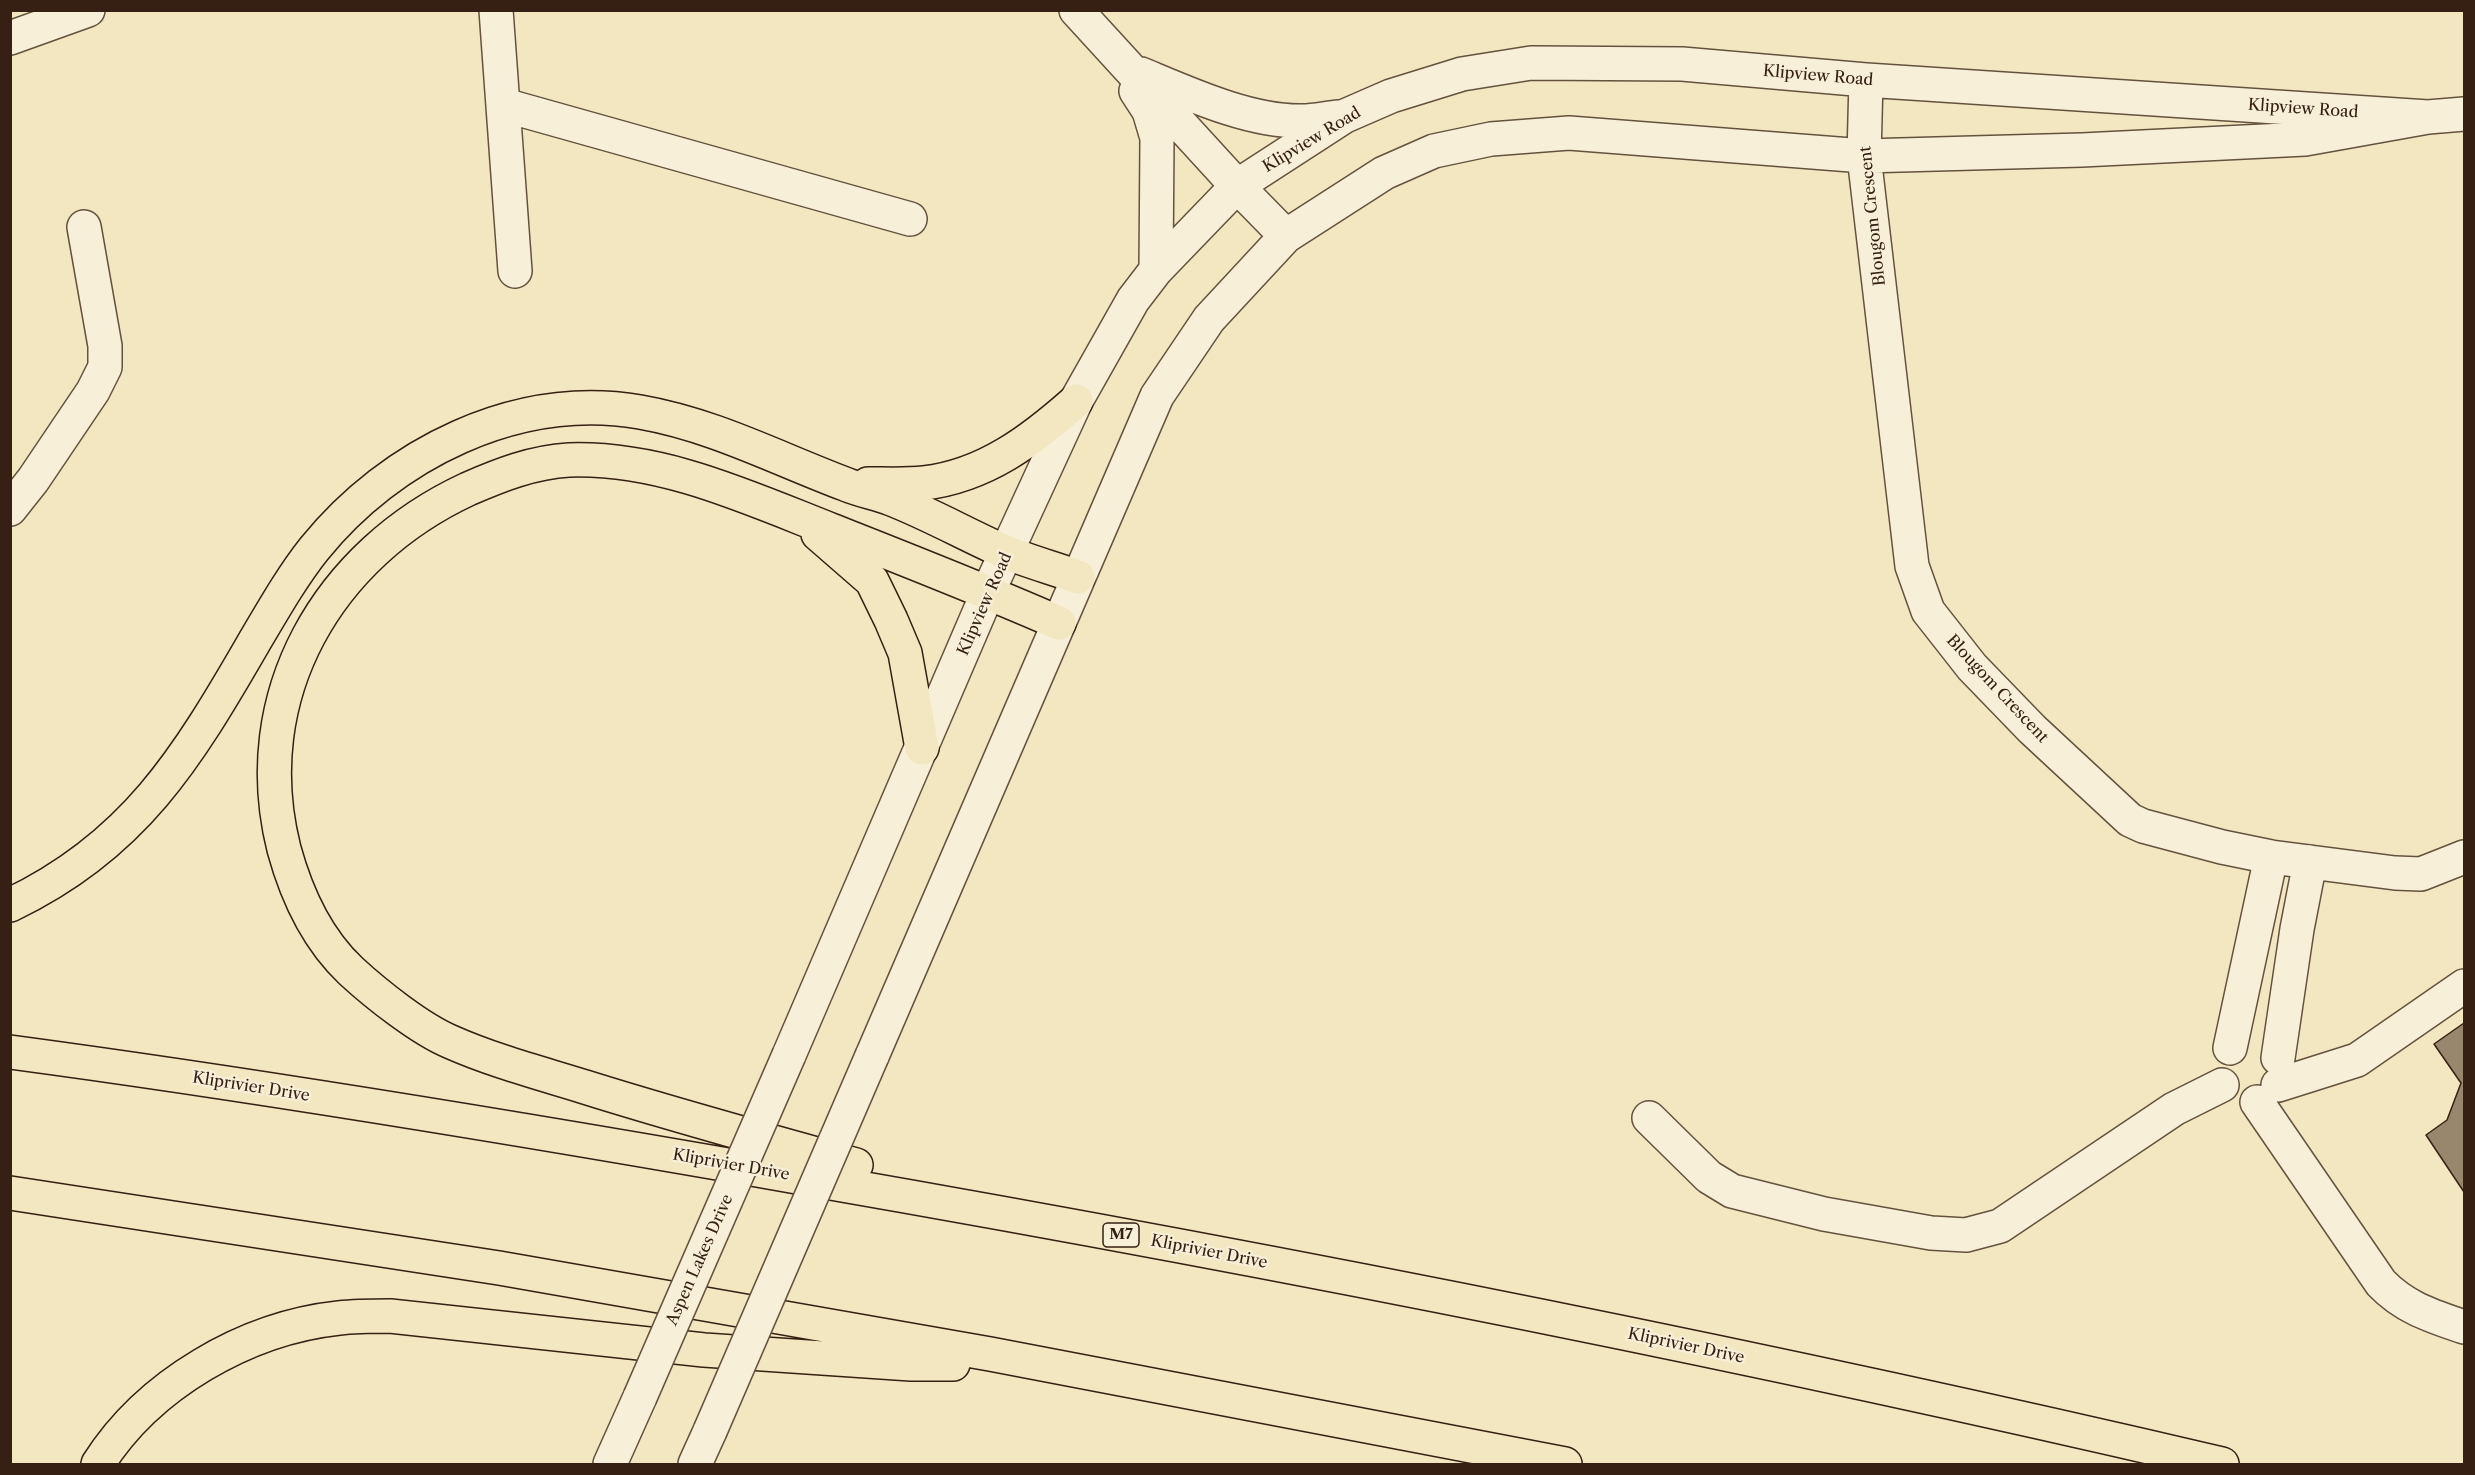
<!DOCTYPE html>
<html>
<head>
<meta charset="utf-8">
<style>
  body { margin:0 }
  #map { position:relative; width:2475px; height:1475px; overflow:hidden; background:#f3e7c1; font-family:"Libre Caslon Text",serif }
  canvas { display:block }
  .frame { position:absolute; inset:0; border:12px solid #352013; pointer-events:none }
</style>
</head>
<body>
<div id="map">
<canvas width="2475" height="1475"></canvas>
<div class="frame"></div>
</div>
<script>
const g = document.querySelector('canvas').getContext('2d');
g.lineJoin = 'round';
function paint(path, color) { g.fillStyle = color; g.fill(path, 'evenodd'); }
function trace(path, color, width, dash) { g.strokeStyle = color; g.lineWidth = width; g.lineCap = dash ? 'butt' : 'round'; g.setLineDash(dash || []); g.stroke(path); }
function drawText(font, color, halo, rows, align = 'center') {
  g.font = font + ' "Libre Caslon Text",serif'; g.lineWidth = 4.5; g.setLineDash([]); g.textBaseline = 'middle'; g.strokeStyle = halo; g.fillStyle = color; for (const [text, x, y, turn = 0] of rows) {
    g.save(); g.translate(x, y); g.rotate((+turn || 0) * Math.PI / 180); g.textAlign = isNaN(turn) ? turn : align; if (halo) g.strokeText(text, 0, 0); g.fillText(text, 0, 0); g.restore();
  }
}
const building = new Path2D(`
  M2464 1023V1192L2426 1135 2447 1120 2461 1083 2434 1044Z`);
const minor = new Path2D(`
  M496 10 515 271
  M1076 10 1237 186 1286 236
  M10 38 88 10
  M1141 74C1189 94 1250 122 1302 121 1314 121 1327 118 1339 117
  M1866 80 1864 156 1912 566 1928 611 1972 667 2032 729 2130 820 2143 826 2222 847 2271 857 2395 873 2421 874 2464 857
  M1136 91 1149 111 1157 138 1156 270
  M504 105 910 219
  M10 509 33 480 93 391 105 367V346L84 227
  M2230 1048 2271 857
  M789 1055 988 592 1076 401 1133 300 1156 270 1237 186 1345 116 1391 96 1462 74 1531 63 1682 64 1866 80 2428 117
  M872 1056 1157 396 1209 319 1286 236 1384 173 1434 151 1491 139 1569 133 1864 156 2082 150 2305 139 2428 117 2464 114
  M2278 1058 2297 929 2310 862
  M2278 1085 2357 1060 2464 986
  M2257 1102 2381 1283C2405 1308 2432 1316 2464 1327
  M1649 1118 1709 1177 1732 1191 1824 1214 1931 1233 1966 1235 2000 1226 2174 1109 2222 1085
  M610 1464 640 1397
  M695 1464 710 1431`);
const major = new Path2D(`
  M868 484C886 484 906 485 924 483 985 476 1032 440 1076 401
  M818 534 872 581 891 620 905 653 922 748
  M10 905C134 846 187 758 253 644 272 612 291 578 314 549 391 454 516 391 640 412 714 425 776 458 845 484 859 490 875 493 889 498 928 513 965 534 1003 551 1027 561 1053 568 1078 577
  M10 1052C279 1088 547 1133 814 1180 1286 1262 1756 1355 2222 1464
  M856 1165C765 1140 674 1115 585 1087 540 1073 494 1061 451 1042 420 1029 376 994 351 971 317 939 296 893 284 849 245 695 328 554 468 489 500 475 533 462 569 460 661 457 747 497 831 530 907 560 984 590 1059 623
  M10 1193 499 1268 990 1354 1565 1464
  M98 1464C148 1385 245 1328 339 1318 356 1316 373 1316 390 1316L704 1350 911 1364H953`);
const minorBridge = new Path2D(`
  M640 1397 789 1055
  M710 1431 872 1056`);
const shields = [
  [1121,1235,36]
];
const shieldNames = [
  ["M7",1121,1235]
];
const streetNames = [
  ["Klipview Road",1818,76,5],
  ["Klipview Road",2303,109,4],
  ["Klipview Road",1312,140,-31],
  ["Blougom Crescent",1873,216,-96],
  ["Klipview Road",985,604,-66],
  ["Blougom Crescent",1997,689,47],
  ["Kliprivier Drive",251,1087,9],
  ["Kliprivier Drive",731,1165,10],
  ["Kliprivier Drive",1209,1252,11],
  ["Aspen Lakes Drive",700,1260,-66],
  ["Kliprivier Drive",1686,1346,12]
];
paint(building, '#98876d');
trace(building, '#352013', 1.5);
trace(minor, '#64523e', 36);
trace(major, '#352013', 36);
trace(minor, '#f7efd7', 33);
trace(major, '#f3e7c1', 33);
trace(minorBridge, '#64523e', 36, []);
trace(minorBridge, '#f7efd7', 33);
for (const [x, y, w] of shields) { const box = new Path2D(); box.roundRect(x - w / 2, y - 12, w, 24, 4.5); g.fillStyle = '#f7efd7'; g.fill(box); trace(box, '#352013', 1.5); }
drawText('bold 15px', '#352013', null, shieldNames);
drawText('16px', '#352013', '#f7efd7', streetNames);
</script>
</body>
</html>
